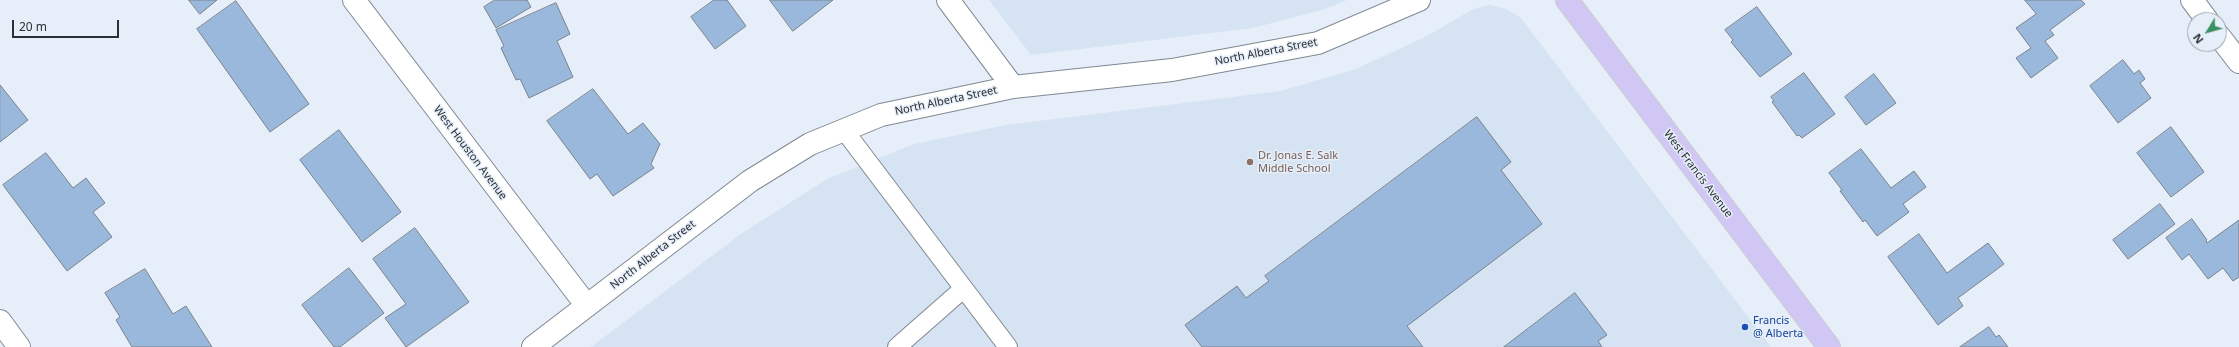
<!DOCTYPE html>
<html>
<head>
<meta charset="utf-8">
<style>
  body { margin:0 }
  #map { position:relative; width:2239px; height:347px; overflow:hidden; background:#e6eff9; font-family:"Noto Sans",sans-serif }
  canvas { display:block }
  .north { position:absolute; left:2187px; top:12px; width:40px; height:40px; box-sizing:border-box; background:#e6eff9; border:1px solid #9ba2a9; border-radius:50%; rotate:233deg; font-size:11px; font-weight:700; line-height:16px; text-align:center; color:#2b2e32 }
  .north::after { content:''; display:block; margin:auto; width:14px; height:18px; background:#3b8f61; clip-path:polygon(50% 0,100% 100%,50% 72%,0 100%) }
  .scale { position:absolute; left:12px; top:20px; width:107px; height:18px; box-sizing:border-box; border:2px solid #2b2e32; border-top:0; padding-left:5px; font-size:12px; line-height:14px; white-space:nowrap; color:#2b2e32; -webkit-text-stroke:3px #e6eff9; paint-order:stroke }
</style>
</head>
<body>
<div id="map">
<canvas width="2239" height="347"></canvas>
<div class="north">N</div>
<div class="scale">20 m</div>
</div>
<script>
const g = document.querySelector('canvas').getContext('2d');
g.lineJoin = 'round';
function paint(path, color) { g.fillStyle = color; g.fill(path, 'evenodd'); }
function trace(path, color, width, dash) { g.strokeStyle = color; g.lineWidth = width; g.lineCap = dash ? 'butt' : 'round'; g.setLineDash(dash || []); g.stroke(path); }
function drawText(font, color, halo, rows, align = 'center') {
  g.font = font + ' "Noto Sans",sans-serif'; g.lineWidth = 3; g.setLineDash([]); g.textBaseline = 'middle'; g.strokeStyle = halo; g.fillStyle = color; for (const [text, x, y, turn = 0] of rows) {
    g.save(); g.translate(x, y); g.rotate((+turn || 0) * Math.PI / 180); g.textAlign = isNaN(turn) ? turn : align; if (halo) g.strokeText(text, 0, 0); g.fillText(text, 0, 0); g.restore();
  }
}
const built = new Path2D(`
  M989 0H1347L1325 9 1253 28 1031 55Z
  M1490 5 1506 9 1521 18 1771 347H591L741 234 827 179 914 144 1006 125 1281 91 1356 69 1425 37 1473 9Z`);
const building = new Path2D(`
  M189 0H217L200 14Z
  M495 0H527L531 7 496 28 484 7Z
  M714 0H727L746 26 715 49 691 17Z
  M770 0H833L793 31Z
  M2025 0H2081L2085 4 2050 30 2054 35 2045 41 2058 58 2031 78 2016 58 2031 48 2016 28 2036 14Z
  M236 1 309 104 270 132 197 29Z
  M556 3 570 34 557 41 573 77 529 98 520 79 516 80 501 48 504 46 496 30Z
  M1757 7 1792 54 1760 77 1731 42 1733 40 1725 30Z
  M2123 60 2134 74 2139 70 2145 79 2140 83 2151 98 2118 123 2090 86Z
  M1804 73 1835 114 1802 138 1799 135 1797 136 1772 102 1774 101 1771 97Z
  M1874 74 1896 103 1866 125 1845 97Z
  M0 85 28 120 0 142Z
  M593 89 628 134 643 123 660 144 651 164 654 168 613 196 597 174 590 179 547 121Z
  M1477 117 1511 162 1501 170 1542 224 1407 326 1423 347H1202L1185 325 1237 286 1246 298 1269 281 1265 276Z
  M2171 127 2204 172 2171 197 2137 153Z
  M339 130 401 212 362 242 300 160Z
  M1861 149 1891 188 1914 171 1926 187 1903 204 1909 212 1877 236 1865 220 1863 222 1840 191 1842 190 1829 173Z
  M46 153 73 188 86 178 105 203 93 212 112 237 67 271 3 185Z
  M2160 204 2175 224 2128 259 2113 240Z
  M2192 219 2207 240 2206 241 2207 243 2239 220V277L2233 281 2223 268 2208 279 2189 254 2182 260 2166 238Z
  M415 228 469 302 406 347 385 318 406 304 373 259Z
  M1919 234 1947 273 1988 243 2004 264 1958 298 1963 306 1938 325 1888 257Z
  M349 268 384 313 340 347H334L302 305Z
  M145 269 173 314 186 306 212 347H132L116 320 120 317 105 293Z
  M1575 293 1607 335 1598 341 1602 347H1504Z
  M1989 327 1996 337 1999 335 2008 347H1960Z`);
const lane = new Path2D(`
  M844 130 1008 347
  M897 347 963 289`);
const street = new Path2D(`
  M354 0 587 306
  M948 0 1013 87
  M2192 0 2207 20
  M2219 36 2239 62
  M0 321 19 347
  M533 347 750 181 810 144 881 115 1013 87 1172 70 1318 43 1419 0`);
const primary = new Path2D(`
  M1567 0 1829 347`);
const markers = [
  [1250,162,4,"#8d6e63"],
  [1745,327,4,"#1a4fb4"]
];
const streetNames = [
  ["North Alberta Street",1266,52,-11],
  ["North Alberta Street",946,101,-12],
  ["West Houston Avenue",470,153,53],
  ["West Francis Avenue",1698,174,53],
  ["North Alberta Street",653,255,-38]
];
const educationNames = [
  ["Dr. Jonas E. Salk",1258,156],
  ["Middle School",1258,169]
];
const transitNames = [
  ["Francis",1753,321],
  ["@ Alberta",1753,334]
];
paint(built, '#d5e3f3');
paint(building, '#99b8db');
trace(building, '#7b828b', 1);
trace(lane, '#808891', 20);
trace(street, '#808891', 24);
trace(primary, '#cccdce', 24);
trace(lane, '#fff', 18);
trace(street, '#fff', 22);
trace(primary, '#d1c7f5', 22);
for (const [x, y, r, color] of markers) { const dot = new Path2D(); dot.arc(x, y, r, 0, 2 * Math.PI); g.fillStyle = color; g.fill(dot); trace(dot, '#e6eff9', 1.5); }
drawText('11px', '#2b2e32', '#e6eff9', streetNames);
drawText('11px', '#785e54', '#e6eff9', educationNames, 'left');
drawText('11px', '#164399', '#e6eff9', transitNames, 'left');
</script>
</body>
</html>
